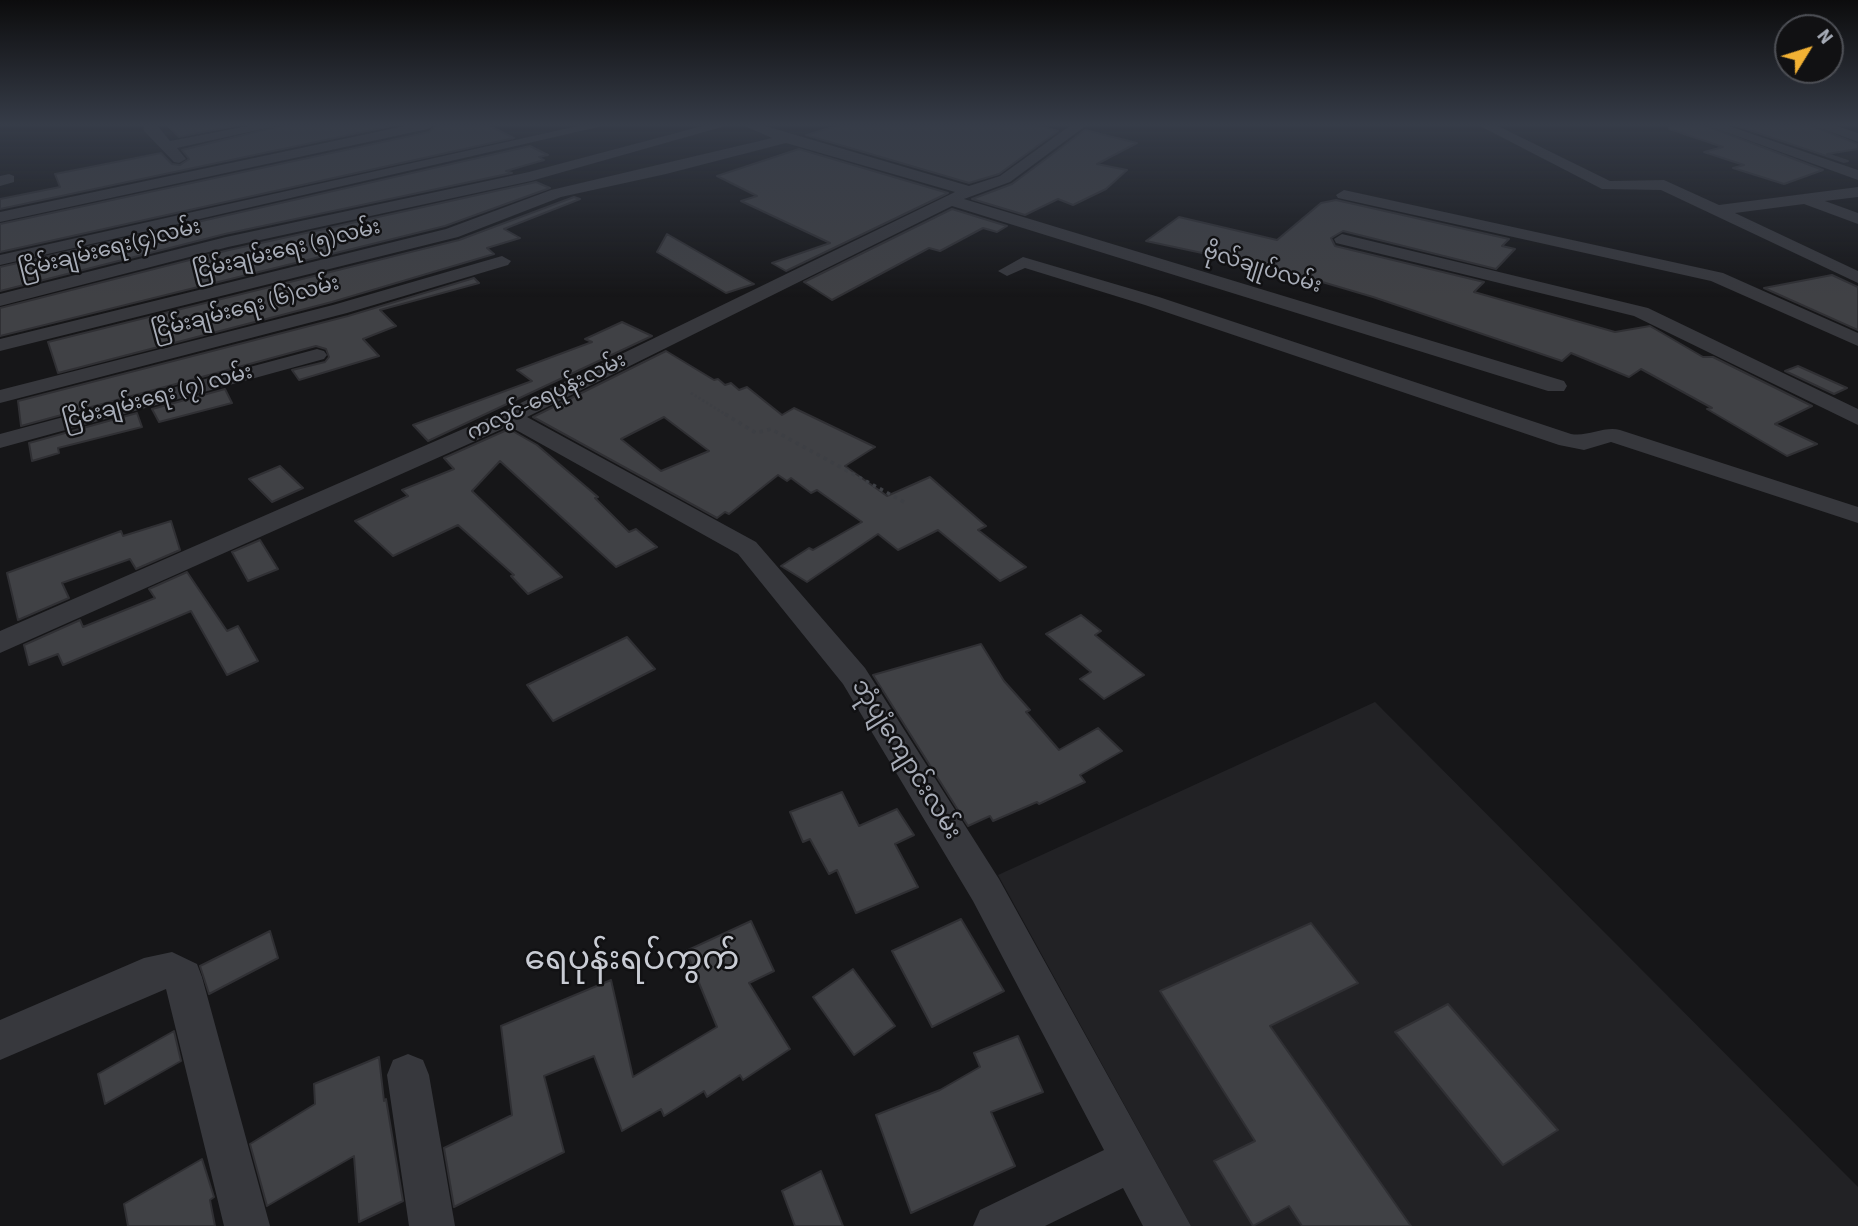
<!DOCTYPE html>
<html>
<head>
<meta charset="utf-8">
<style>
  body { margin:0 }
  #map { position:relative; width:1858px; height:1226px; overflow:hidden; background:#161618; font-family:"Source Sans 3",sans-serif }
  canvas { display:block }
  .north { position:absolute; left:1774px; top:14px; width:70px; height:70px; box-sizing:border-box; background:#111113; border:2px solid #4d4f55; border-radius:50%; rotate:52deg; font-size:19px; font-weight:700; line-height:28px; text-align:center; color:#a8adb8 }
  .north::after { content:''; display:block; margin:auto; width:24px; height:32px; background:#f2b134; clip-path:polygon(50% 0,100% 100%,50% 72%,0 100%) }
</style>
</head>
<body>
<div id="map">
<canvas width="1858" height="1226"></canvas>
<div class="north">N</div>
</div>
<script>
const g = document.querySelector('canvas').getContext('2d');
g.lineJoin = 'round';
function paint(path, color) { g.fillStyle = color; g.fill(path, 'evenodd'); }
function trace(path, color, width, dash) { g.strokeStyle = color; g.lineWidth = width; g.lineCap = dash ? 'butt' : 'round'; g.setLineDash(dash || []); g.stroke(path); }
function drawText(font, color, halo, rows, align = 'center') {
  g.font = font + ' "Source Sans 3","Noto Sans Myanmar",sans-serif'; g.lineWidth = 5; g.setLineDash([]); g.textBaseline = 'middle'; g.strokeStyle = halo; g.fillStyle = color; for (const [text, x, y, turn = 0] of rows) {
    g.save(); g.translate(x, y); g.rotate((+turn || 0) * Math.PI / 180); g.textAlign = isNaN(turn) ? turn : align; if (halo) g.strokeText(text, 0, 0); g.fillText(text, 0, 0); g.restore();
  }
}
const built = new Path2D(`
  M1375 702 1858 1187V1226H1191L998 875Z`);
const building = new Path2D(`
  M167 125H239L179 137Z
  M284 125H396L0 209V199L60 187 55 174 161 153 172 164 180 165 189 159 182 150Z
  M437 125H488L514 138 0 252V224L429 132Z
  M840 125H1037L1058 131 999 174 969 183 806 135Z
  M1670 125H1704L1823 170 1784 184 1733 168 1744 165 1704 152 1723 147 1669 129Z
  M1734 125H1810L1858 144V149L1827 154 1848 161 1844 162Z
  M1085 130 1137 143 1097 164 1127 170 1106 189 1073 205 1058 199 1025 215 972 199 1012 184Z
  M530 146 548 155 539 157 544 160 506 171 512 173 225 234 0 291V267Z
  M799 149 948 193 786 271 772 263 830 243 741 201 757 196 717 176Z
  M536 182 550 188 445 226 0 336V308L229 250Z
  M574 197 580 199 504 229 520 238 487 248 494 254 332 302 58 373 48 342 459 240Z
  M1336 200 1509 239 1502 246 1515 249 1496 269 1343 231 1331 238 1335 246 1484 282 1474 292 1615 332 1650 326 1703 357H1713L1812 406 1775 424 1817 444 1787 456 1707 409 1712 408 1641 369 1629 377 1571 353 1562 361 1373 297 1285 271 1223 254 1221 257 1146 241 1179 217 1277 240 1321 203Z
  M952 209 1007 226 997 232 983 228 940 251 929 248 832 300 804 282Z
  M667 234 754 284 726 293 657 252Z
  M1832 275 1858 287V330L1764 288Z
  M474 278 479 283 380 310 396 326 363 339 379 356 299 380 292 370 325 362 329 357 326 349 316 346 21 426 18 401 348 316Z
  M622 322 652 336 428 441 413 425 532 381 517 370 592 342 585 339Z
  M666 351 714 380 718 379 725 385 731 383 739 390 747 387 782 415 794 408 875 447 845 466 887 496 930 477 986 526 978 530 1026 567 1000 581 938 530 898 550 878 534 807 582 781 566 809 548 813 550 862 522 817 490 811 493 791 478 787 481 778 475 729 514 725 512 717 518 533 417ZM664 417 709 451 661 471 621 439Z
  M1798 366 1847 388 1834 394 1785 371Z
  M225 389 232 403 209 409 159 422 152 409Z
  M137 413 142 427 58 448 59 453 32 461 29 443Z
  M509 429 537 445 598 497 595 498 629 532 636 529 657 547 616 567 500 461 472 491 562 577 528 594 511 576 514 575 458 525 393 556 355 521 408 496 402 490 454 469 444 458Z
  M280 466 303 488 272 502 249 479Z
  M171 521 180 550 136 569 130 559 62 583 69 598 18 620 7 573 121 531 123 536Z
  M260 540 278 569 248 581 232 552Z
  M187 572 227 631 238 626 258 661 227 675 191 611 63 665 58 654 29 665 24 645 80 620 83 627 155 598 149 589Z
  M1081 615 1101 631 1095 635 1144 675 1104 699 1080 679 1091 672 1046 634Z
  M627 637 655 669 553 721 527 685Z
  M981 644 1004 681 1030 710 1026 712 1059 750 1098 728 1122 751 1080 775 1085 782 1039 804 1037 802 993 821 990 816 968 826 873 675Z
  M842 792 859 826 897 809 914 835 895 844 918 887 856 913 837 870 829 874 810 839 803 842 790 812Z
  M961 919 1004 991 932 1027 892 951Z
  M751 921 774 971 749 983 790 1049 743 1080 740 1075 707 1097 704 1091 664 1116 661 1109 622 1131 594 1056 544 1076 564 1152 454 1207 444 1148 512 1115 501 1026 611 980 633 1077 717 1027 686 951Z
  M1311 923 1358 983 1270 1026 1411 1226H1302L1289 1206 1253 1226 1214 1161 1255 1141 1160 991Z
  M270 931 278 958 209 994 200 966Z
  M853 969 895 1026 854 1055 813 997Z
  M1448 1004 1558 1130 1503 1165 1395 1032Z
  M174 1031 181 1061 105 1104 98 1074Z
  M1018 1036 1043 1092 991 1112 1015 1166 911 1213 876 1115 940 1090 980 1067 974 1053Z
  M379 1057 384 1101 386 1099 403 1201 359 1222 354 1156 267 1206 250 1144 315 1104 314 1084Z
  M202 1159 214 1197 210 1200 215 1226H128L124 1204Z
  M821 1171 843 1226H795L782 1191Z`);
const pathFar1 = new Path2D(`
  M691 393 728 416`);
const path = new Path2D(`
  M725 414 756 433 771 429 906 503`);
const minor = new Path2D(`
  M143 125H157L170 141 253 125H281L177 148 186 159 179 163 174 162 144 131Z
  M409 125H435L428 129 0 222V212Z
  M582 125H607L0 265V255Z
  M706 125H729L531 181 228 247 0 306V294L226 237 529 172Z
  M742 125H762L969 186 1000 176 1071 125H1087L1010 182 964 199 1564 381 1567 386 1564 391H1548L952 206 527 417 756 542 865 668 999 879 1191 1226H1143L1123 1188 1045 1226H973L980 1210 1104 1150 973 901 843 684 738 554 509 426 0 653V631L502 412 955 192 786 143 666 174 561 197 458 237 0 351V339L446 229 551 190 772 138Z
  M1478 125H1496L1610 181 1664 180 1719 205 1858 187V197L1825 201 1858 213V224L1804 204 1735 213 1858 271V283L1661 190 1602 189Z
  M1706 125H1726L1858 170V180Z
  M1812 125H1833L1858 133V142Z
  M9 174 14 176V182L0 186V176Z
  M1344 190 1723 273 1858 333V346L1711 281 1338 198 1336 195Z
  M1342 234 1648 308 1858 409V425L1634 316 1336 243 1334 239Z
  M502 256 511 261 508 265 347 313 0 403V390L333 305Z
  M1023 257 1159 297 1571 434C1588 437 1604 426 1620 430L1858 507V523L1611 442 1584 450 1559 445 1145 305 1025 268 1007 276 998 271Z
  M317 349 324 351 327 355 324 359 0 448V434Z
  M172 952 197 964 202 977 270 1226H224L166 989 0 1060V1020L144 958Z
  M408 1054 423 1060 429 1075 455 1226H409L387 1075 393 1060Z`);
const farStreetnames = [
  ["ငြိမ်းချမ်းရေး(၄)လမ်း",110,250,-14],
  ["ငြိမ်းချမ်းရေး (၅)လမ်း",287,251,-14],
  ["ဗိုလ်ချုပ်လမ်း",1262,270,17],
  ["ငြိမ်းချမ်းရေး (၆)လမ်း",246,309,-15],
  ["ငြိမ်းချမ်းရေး (၇) လမ်း",158,398,-15],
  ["ကလွင်-ရေပုန်းလမ်း",547,398,-26]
];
const streetNames = [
  ["ဘုံပျံကျောင်းလမ်း",905,760,58]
];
const nearQuarternames = [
  ["ရေပုန်းရပ်ကွက်",632,962]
];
paint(built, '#222225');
paint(building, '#404145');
trace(building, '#303034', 2);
trace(pathFar1, '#3d3f44', 2.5, [2, 2.5]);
trace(path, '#3d3f44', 3.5, [3.5, 4.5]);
paint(minor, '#37383d');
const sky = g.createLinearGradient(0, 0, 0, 297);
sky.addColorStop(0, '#0c0c0d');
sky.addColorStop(0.42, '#363c48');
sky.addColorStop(1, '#363c4800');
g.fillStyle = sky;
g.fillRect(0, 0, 1858, 297);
drawText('21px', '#a8adb8', '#111113', farStreetnames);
drawText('24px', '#a8adb8', '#111113', streetNames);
drawText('33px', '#c9ccd4', '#111113', nearQuarternames);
</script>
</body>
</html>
